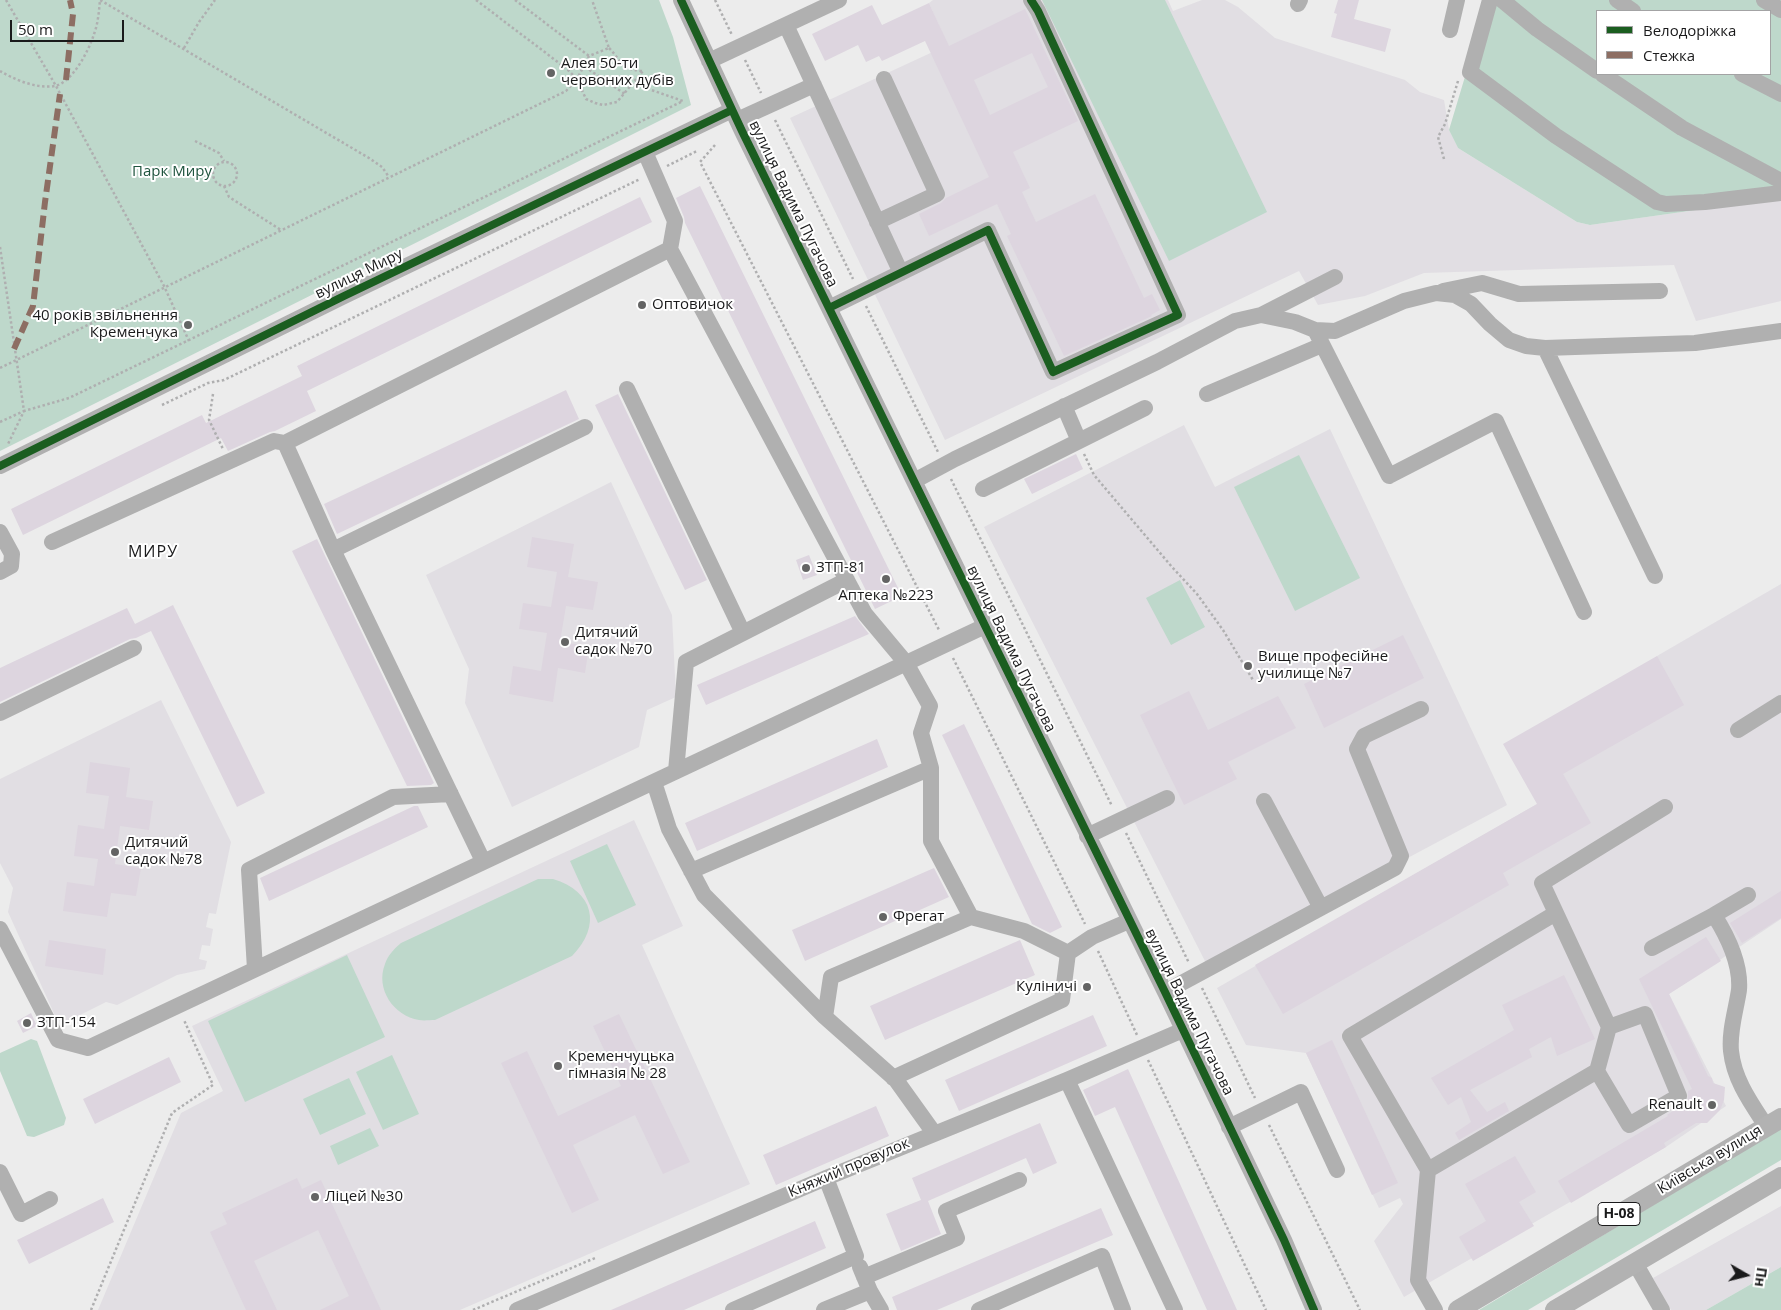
<!DOCTYPE html>
<html>
<head>
<meta charset="utf-8">
<style>
  body { margin:0 }
  #map { position:relative; width:1781px; height:1310px; overflow:hidden; background:#ececec; font-family:"Open Sans",sans-serif }
  canvas { display:block }
  .legend { position:absolute; left:1596px; top:10px; width:175px; height:65px; box-sizing:border-box; background:#fff; border:1px solid #a3a3a4; margin:0; padding:6px 9px; list-style:none; font-size:15px; color:#1a1a1b }
  .legend li { display:flex; align-items:center; gap:10px; height:25px }
  .legend b { width:25px; border:1px solid #a3a3a4 }
  .north { position:absolute; left:1721px; top:1250px; width:50px; height:50px; -webkit-text-stroke:4px #fff; paint-order:stroke; rotate:98deg; font-size:14px; font-weight:700; line-height:20px; text-align:center; color:#1a1a1b }
  .north::after { content:''; display:block; margin:auto; width:18px; height:22px; background:#1a1a1b; clip-path:polygon(50% 0,100% 100%,50% 72%,0 100%) }
  .scale { position:absolute; left:10px; top:20px; width:114px; height:22px; box-sizing:border-box; border:2px solid #1a1a1b; border-top:0; padding-left:6px; font-size:15px; line-height:18px; white-space:nowrap; color:#1a1a1b; -webkit-text-stroke:4px #fff; paint-order:stroke }
</style>
</head>
<body>
<div id="map">
<canvas width="1781" height="1310"></canvas>
<ul class="legend">
<li><b style="height:6px;background:#1b5e20"></b>Велодоріжка</li>
<li><b style="height:6px;background:#8d6e63"></b>Стежка</li>
</ul>
<div class="north">Пн</div>
<div class="scale">50 m</div>
</div>
<script>
const g = document.querySelector('canvas').getContext('2d');
g.lineJoin = 'round';
function paint(path, color) { g.fillStyle = color; g.fill(path, 'evenodd'); }
function trace(path, color, width, dash) { g.strokeStyle = color; g.lineWidth = width; g.lineCap = dash ? 'butt' : 'round'; g.setLineDash(dash || []); g.stroke(path); }
function drawText(font, color, halo, rows, align = 'center') {
  g.font = font + ' "Open Sans",sans-serif'; g.lineWidth = 4; g.setLineDash([]); g.textBaseline = 'middle'; g.strokeStyle = halo; g.fillStyle = color; for (const [text, x, y, turn = 0] of rows) {
    g.save(); g.translate(x, y); g.rotate((+turn || 0) * Math.PI / 180); g.textAlign = isNaN(turn) ? turn : align; if (halo) g.strokeText(text, 0, 0); g.fillText(text, 0, 0); g.restore();
  }
}
const built = new Path2D(`
  M933 0H1168L1173 11 1202 0H1225L1238 7 1275 38 1405 80 1420 92 1444 100 1449 130 1458 148 1577 222 1590 225 1781 198V301L1696 321 1674 265 1424 273 1365 296 1318 305 1299 271 945 440 790 118 937 50 932 37 942 32 929 3Z
  M1184 425 1215 487 1330 429 1507 805 1207 965 984 527Z
  M611 482 672 615 676 697 647 710 639 747 512 807 465 703 469 669 426 575Z
  M1781 584V919L1669 994 1726 1106 1666 1147 1404 1297 1374 1241 1403 1204 1400 1198 1379 1208 1306 1053 1246 1045 1217 988 1537 804 1657 656Z
  M161 700 231 842 216 914 209 913 206 927 213 929 210 946 202 945 199 959 207 961 205 969 177 975 117 1005 106 1002 68 1021 57 1020 8 912 13 888 0 863V779Z
  M634 820 683 926 642 945 750 1184 460 1310H98L181 1113 223 1091 192 1026Z
  M1781 1206V1267L1706 1310H1671L1653 1278Z`);
const green = new Path2D(`
  M0 0H659L673 37 691 105 0 451Z
  M1042 0H1165L1267 212 1169 261Z
  M1488 0H1781V198L1590 225 1577 222 1458 148 1449 130ZM1597 11H1770V74H1597Z
  M1299 455 1360 578 1295 611 1234 487Z
  M1180 580 1205 627 1171 645 1146 598Z
  M607 844 636 905 598 923 570 861Z
  M553 879C594 891 602 926 572 956L435 1020C430 1020 424 1021 419 1020 394 1016 375 989 385 964 388 955 394 949 401 943L538 879Z
  M347 955 385 1037 245 1102 208 1021Z
  M31 1039 37 1041 66 1118 64 1125 34 1137 27 1136 0 1071V1053Z
  M392 1055 419 1114 383 1130 356 1072Z
  M349 1078 366 1114 320 1135 303 1099Z
  M370 1128 379 1146 338 1165 330 1146Z
  M1781 1128V1160L1528 1310H1479Z
  M1781 1267V1310H1706Z`);
const building = new Path2D(`
  M1338 0H1359L1354 19 1391 29 1385 52 1331 37 1337 14 1334 13Z
  M929 3 949 46 1025 9 1078 121 1013 152 1030 188 1022 192 1036 222 1095 194 1144 298 1152 294 1160 310 1151 315 1152 316 1064 356 1007 236 1011 234 997 204 929 236 919 214 941 203 946 198 989 177 925 41 882 61 879 56 866 62 858 45 825 61 812 34 872 5 882 25ZM1032 53 1048 87 990 115 974 80Z
  M700 186 902 596 875 609 685 223 684 217 676 198Z
  M640 197 652 222 307 391 316 411 275 431 270 432 228 451 221 438 23 535 11 509 202 415 206 423 302 376 297 366Z
  M566 390 579 419 337 534 324 504Z
  M618 394 707 580 685 590 595 405Z
  M1076 454 1083 469 1032 494 1024 479Z
  M532 537 574 544 568 577 598 582 593 610 566 606 560 642 589 646 585 673 558 668 553 702 509 694 513 666 541 671 547 633 519 629 523 603 551 607 557 572 527 567Z
  M317 539 434 783 431 785 407 786 292 551Z
  M809 555 817 575 803 580 796 560Z
  M173 605 265 793 237 807 151 631 136 638 130 639 0 702V668L127 608 135 624Z
  M855 616 869 634 706 705 697 685Z
  M1403 635 1424 678 1324 728 1304 684Z
  M1657 656 1684 705 1563 774 1591 823 1503 873 1509 885 1283 1014 1255 965 1537 804 1503 744Z
  M1189 691 1208 730 1278 696 1296 728 1228 762 1237 779 1184 805 1140 715Z
  M964 724 1062 927 1050 933 1032 924 942 735Z
  M877 739 888 767 697 851 685 823Z
  M90 762 130 768 126 797 153 801 149 830 120 826 115 864 141 868 136 896 111 893 107 917 63 911 67 882 94 886 98 859 74 856 78 825 104 829 109 796 86 793Z
  M414 806H418L428 827 269 901 260 878Z
  M934 868 949 897 805 961 792 930Z
  M1781 891V918L1742 943 1730 923Z
  M1706 937 1721 961 1669 994 1708 1076 1712 1078 1713 1083 1725 1087 1724 1100 1720 1110 1707 1123H1696L1664 1143 1666 1147 1571 1203 1558 1181 1668 1116 1667 1115 1688 1101V1091L1692 1089 1639 979Z
  M49 940 106 949 103 975 45 966Z
  M1020 940 1035 975 885 1040 870 1006Z
  M1564 975 1595 1039 1557 1056 1551 1037 1529 1049 1532 1057 1470 1090 1487 1112 1505 1102 1509 1111 1459 1140 1455 1133 1471 1122 1461 1097 1448 1105 1431 1078 1514 1030 1502 1005Z
  M31 1013 37 1026 23 1033 17 1021Z
  M619 1014 690 1162 663 1174 635 1115 573 1145 599 1200 572 1213 501 1063 527 1051 558 1116 621 1086 593 1026Z
  M1093 1015 1107 1046 959 1111 945 1080Z
  M1332 1040 1398 1183 1372 1195 1306 1053Z
  M169 1057 181 1082 95 1124 83 1099Z
  M1128 1069 1237 1310H1207L1115 1107 1095 1116 1083 1090Z
  M876 1106 889 1136 776 1185 763 1155Z
  M1040 1123 1057 1163 1033 1174 1026 1158 928 1201 941 1234 901 1251 886 1214 921 1200 912 1178Z
  M1515 1156 1536 1192 1519 1202 1534 1226 1473 1261 1459 1237 1486 1221 1465 1184Z
  M297 1178 302 1189 321 1180 381 1310H320L349 1296 318 1230 254 1261 277 1310H246L210 1232 227 1224 222 1213Z
  M103 1198 114 1222 29 1264 17 1240Z
  M1101 1208 1113 1235 937 1310H897L892 1297Z
  M815 1221 826 1248 684 1310H611Z`);
const path = new Path2D(`
  M6 0 56 86 164 286 189 341
  M476 0 567 69 577 79 586 99 595 103 603 105 617 102 643 71
  M515 0 589 56
  M715 0 732 35
  M184 48 199 22 215 0
  M609 48C624 63 618 69 643 71
  M745 60 761 93
  M585 67 625 94
  M0 71C15 80 37 89 55 86 73 82 89 50 94 34 98 24 99 11 100 0L369 158 382 167 389 177
  M775 120 853 279
  M195 141 219 153 224 161
  M715 145 700 162 939 630
  M1444 159 1438 137 1445 124 1458 81
  M213 174a12 12 0 1 1 24 0a12 12 0 1 1-24 0Z
  M667 166 697 151
  M224 186 229 197 281 230
  M0 247 24 411 69 398 683 101 634 84
  M866 306 938 452
  M0 368 566 91 577 79 589 56 609 48 592 0
  M213 394 209 420 223 449
  M162 405 208 383 224 380 640 179
  M0 422 24 411 8 444
  M1084 454 1094 475 1172 567 1197 594 1223 630 1253 680
  M951 479 1112 806
  M953 658 1085 924
  M1126 833 1189 963
  M1098 951 1137 1035
  M1202 988 1255 1098
  M1148 1060 1266 1310
  M1269 1125 1360 1310
  M91 1310 172 1113 213 1085 184 1020
  M473 1310 595 1258`);
const minor = new Path2D(`
  M681 0 742 131 1165 992 1284 1240 1314 1310
  M1490 0 1470 72 1556 136 1657 202 1666 204 1705 202 1781 193
  M1502 0 1537 29 1597 71
  M1617 0 1633 11
  M1764 0 1781 10
  M1298 4 1300 0
  M786 25 901 273
  M1450 30 1457 0
  M709 61 839 0
  M1602 74 1682 128 1781 181
  M1742 74 1781 94
  M737 120 814 85
  M877 222 937 194 884 79
  M670 249 865 614 906 663 930 706 921 733 931 768 691 871
  M1443 291 1482 283 1519 294 1660 291
  M829 308 988 230 1053 372 1178 315 1038 11 1031 0
  M1261 315 1335 277
  M1315 330 1389 476 1496 421 1584 612
  M1545 348 1655 576
  M627 389 743 633
  M1207 394 1322 345
  M1064 406 1079 441
  M285 443 333 550 483 861
  M0 466 344 296 732 110
  M914 481 955 459 1157 362 1235 321 1261 315 1295 322 1315 330 1335 331 1404 301 1436 293 1455 295 1471 304 1490 324 1509 340 1526 346 1545 348 1695 343 1781 331
  M983 489 1145 408
  M0 532 12 554 11 566 0 572
  M52 542 274 441 285 443 670 249 675 221 645 152
  M333 550 585 427
  M0 713 134 648
  M1738 730 1781 703
  M931 768V841L971 917 1024 931 1068 953
  M676 771 686 662 847 580
  M654 782 669 829 704 895 825 1017
  M1264 801 1321 908
  M1087 836 1167 798
  M1748 895 1714 915C1728 937 1741 964 1739 990 1736 1010 1729 1031 1731 1051 1734 1080 1751 1103 1766 1126
  M0 929 58 1040 88 1048 985 626
  M1652 948 1714 915
  M255 969 249 870 393 797 451 794
  M1165 992 1395 868 1401 856 1357 749 1364 736 1421 709
  M1597 1071 1629 1125 1679 1096 1645 1014 1609 1027
  M893 1078 1062 1000 1068 953 1092 937 1129 921
  M1067 1080 1175 1310
  M1229 1127 1301 1092 1337 1170
  M934 1133 896 1080 825 1017 831 977 971 917
  M1428 1170 1597 1071 1609 1027 1542 883 1665 807
  M0 1172 21 1214 50 1199
  M1635 1263 1662 1310
  M860 1267 870 1291 881 1310
  M864 1277 957 1238 946 1211 1019 1180
  M517 1310 826 1178 1067 1080 1183 1030
  M733 1310 856 1256 826 1178
  M824 1310 870 1291
  M979 1310 1102 1256 1123 1310
  M1435 1310 1418 1280 1428 1170 1350 1036 1556 913`);
const major = new Path2D(`
  M1458 1310 1781 1118
  M1555 1310 1781 1177`);
const quiet = new Path2D(`
  M66 80 73 14 70 0
  M14 349 33 306 45 202 60 94`);
const cycleway = new Path2D(`
  M681 0 742 131 1165 992 1284 1240 1314 1310
  M829 308 988 230 1053 372 1178 315 1038 11 1031 0
  M0 466 344 296 732 110`);
const markers = [
  [551,73,5,"#646464"],
  [642,305,5,"#646464"],
  [188,325,5,"#646464"],
  [806,568,5,"#646464"],
  [886,579,5,"#646464"],
  [565,642,5,"#646464"],
  [1248,666,5,"#646464"],
  [115,852,5,"#646464"],
  [883,917,5,"#646464"],
  [1087,987,5,"#646464"],
  [27,1023,5,"#646464"],
  [558,1066,5,"#646464"],
  [1712,1105,5,"#646464"],
  [315,1197,5,"#646464"]
];
const shields = [
  [1619,1214,42]
];
const shieldNames = [
  ["Н-08",1619,1214]
];
const poiNames = [
  ["Алея 50-ти",561,64],
  ["червоних дубів",561,81],
  ["Оптовичок",652,305],
  ["40 рокiв звiльнення",178,316,"right"],
  ["Кременчука",178,333,"right"],
  ["ЗТП-81",816,568],
  ["Аптека №223",886,596,"center"],
  ["Дитячий",575,633],
  ["садок №70",575,650],
  ["Вище професійне",1258,657],
  ["училище №7",1258,674],
  ["Дитячий",125,843],
  ["садок №78",125,860],
  ["Фрегат",893,917],
  ["Куліничі",1077,987,"right"],
  ["ЗТП-154",37,1023],
  ["Кременчуцька",568,1057],
  ["гімназія № 28",568,1074],
  ["Renault",1702,1105,"right"],
  ["Ліцей №30",325,1197]
];
const parkNames = [
  ["Парк Миру",172,172]
];
const streetNames = [
  ["вулиця Вадима Пугачова",793,204,64],
  ["вулиця Миру",359,274,-26],
  ["вулиця Вадима Пугачова",1011,649,64],
  ["вулиця Вадима Пугачова",1189,1012,64],
  ["Київська вулиця",1710,1160,-31],
  ["Княжий провулок",849,1168,-23]
];
const neighbourhoodNames = [
  ["МИРУ",153,552]
];
paint(built, '#e1dee3');
paint(green, '#bed8cb');
paint(building, '#ddd5df');
trace(path, '#afafb0', 2.5, [2.5, 2.5]);
trace(minor, '#b0b0b0', 16);
trace(major, '#b2b2b2', 20);
trace(quiet, '#8d6e63', 6, [12, 6]);
trace(cycleway, '#1b5e20', 8);
for (const [x, y, r, color] of markers) { const dot = new Path2D(); dot.arc(x, y, r, 0, 2 * Math.PI); g.fillStyle = color; g.fill(dot); trace(dot, '#fff', 2); }
for (const [x, y, w] of shields) { const box = new Path2D(); box.roundRect(x - w / 2, y - 11.5, w, 23, 4); g.fillStyle = '#fff'; g.fill(box); trace(box, '#1a1a1b', 1); }
drawText('bold 14px', '#1a1a1b', null, shieldNames);
drawText('15px', '#1a1a1b', '#fff', poiNames, 'left');
drawText('15px', '#1f543e', '#fff', parkNames);
drawText('15px', '#1a1a1b', '#fff', streetNames);
g.letterSpacing = '1px';
drawText('16px', '#1a1a1b', '#fff', neighbourhoodNames);
g.letterSpacing = '0px';
</script>
</body>
</html>
